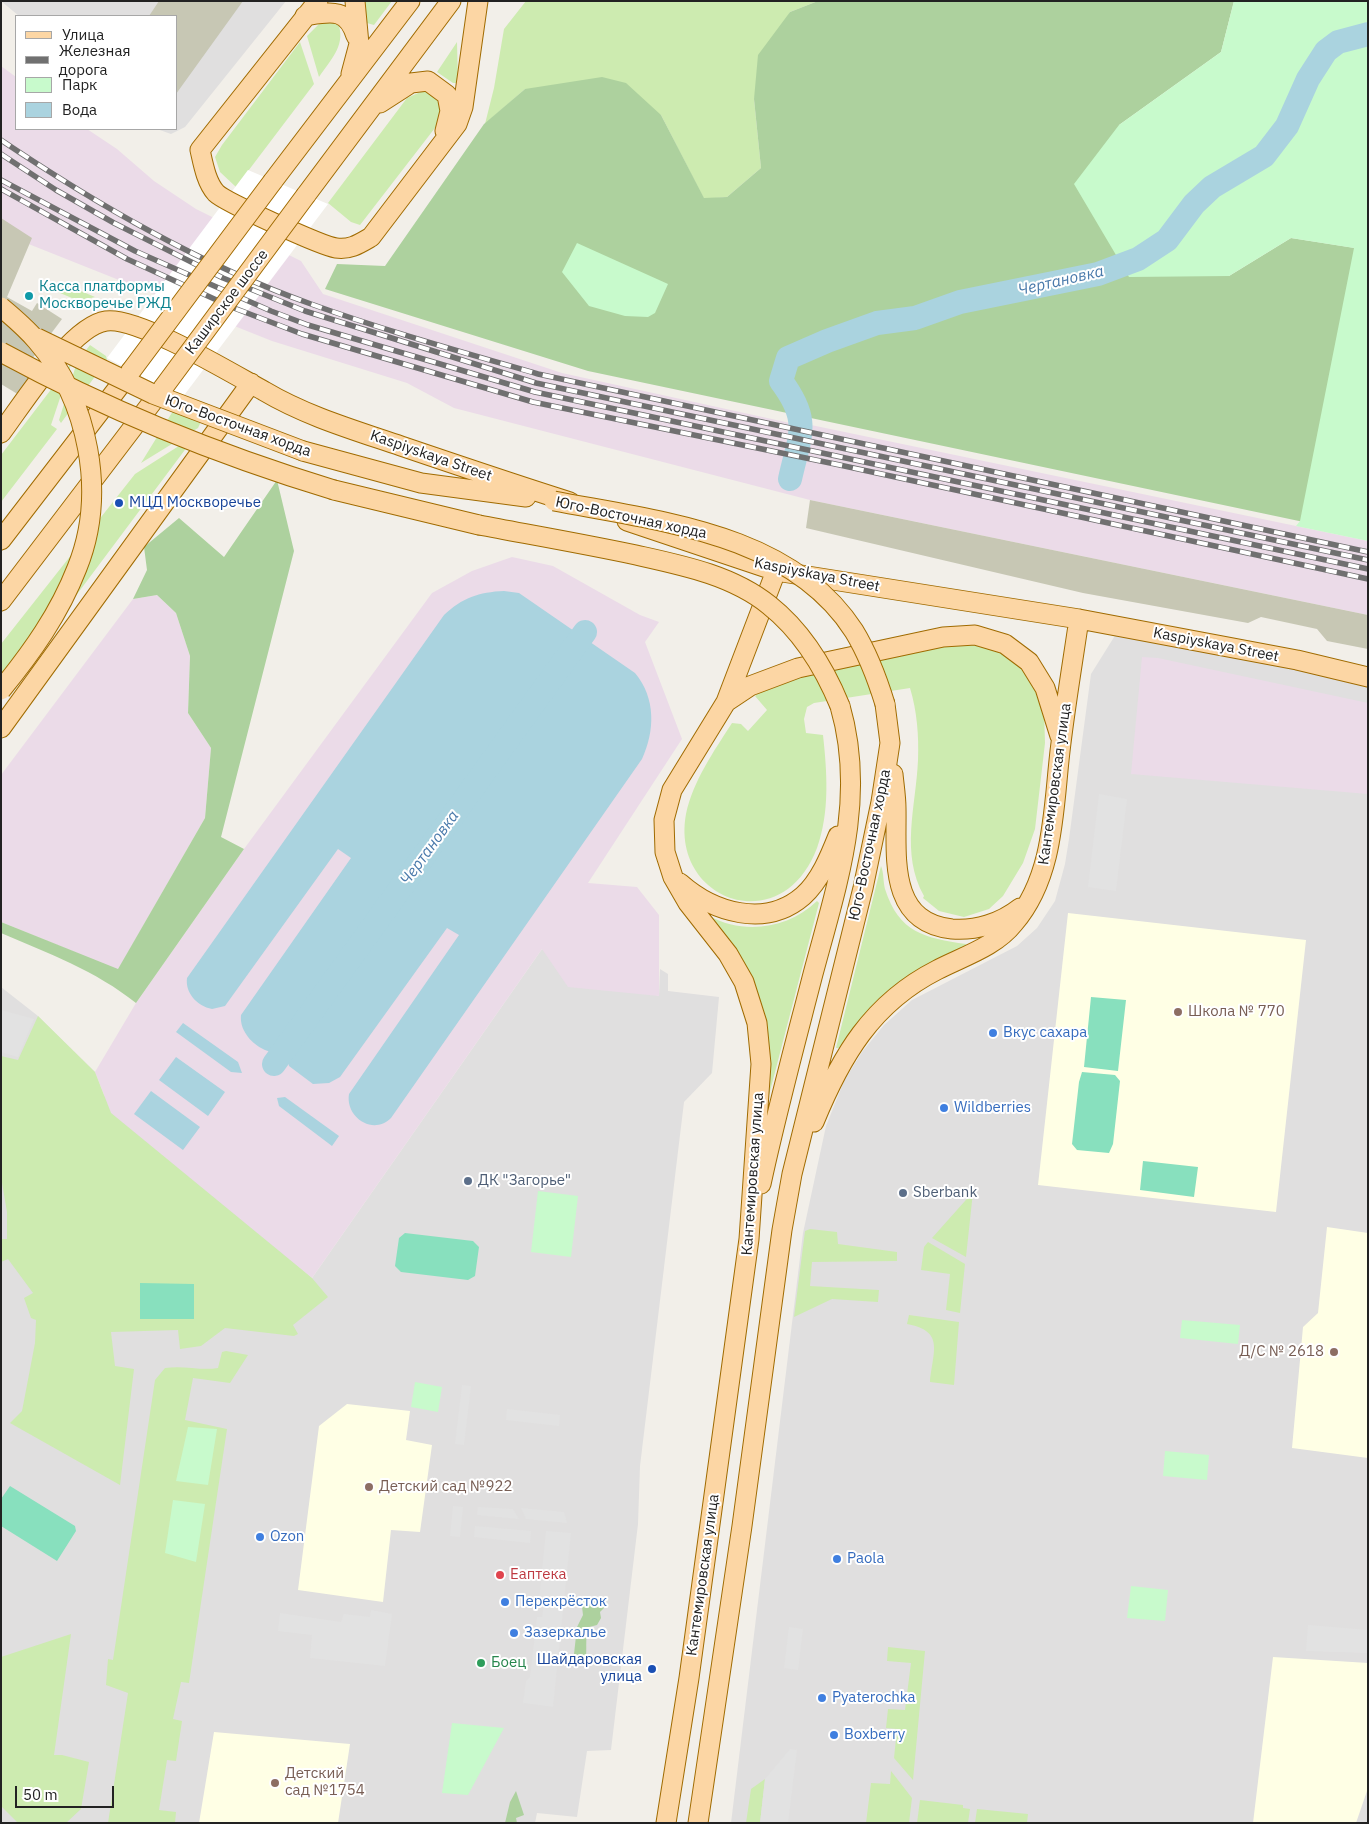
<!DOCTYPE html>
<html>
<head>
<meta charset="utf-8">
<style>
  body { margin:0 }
  #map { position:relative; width:1369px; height:1824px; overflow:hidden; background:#f2efe9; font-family:"IBM Plex Sans",sans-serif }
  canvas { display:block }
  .frame { position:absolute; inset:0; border:2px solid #222; pointer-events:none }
  .legend { position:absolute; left:15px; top:15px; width:162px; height:115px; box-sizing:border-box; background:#fff; border:1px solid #a7a7a7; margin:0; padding:6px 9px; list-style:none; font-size:15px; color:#222 }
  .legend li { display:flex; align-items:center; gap:10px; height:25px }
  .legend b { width:25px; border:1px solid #a7a7a7 }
  .scale { position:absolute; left:15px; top:1786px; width:99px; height:22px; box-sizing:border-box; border:2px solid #222; border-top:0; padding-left:6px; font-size:15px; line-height:18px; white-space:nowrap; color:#222; -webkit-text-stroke:4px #fff; paint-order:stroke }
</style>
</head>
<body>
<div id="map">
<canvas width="1369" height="1824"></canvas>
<div class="frame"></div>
<ul class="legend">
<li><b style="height:6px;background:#fcd6a4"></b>Улица</li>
<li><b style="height:6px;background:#707070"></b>Железная дорога</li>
<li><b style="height:14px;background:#c8facc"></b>Парк</li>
<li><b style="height:14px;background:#aad3df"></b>Вода</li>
</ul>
<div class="scale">50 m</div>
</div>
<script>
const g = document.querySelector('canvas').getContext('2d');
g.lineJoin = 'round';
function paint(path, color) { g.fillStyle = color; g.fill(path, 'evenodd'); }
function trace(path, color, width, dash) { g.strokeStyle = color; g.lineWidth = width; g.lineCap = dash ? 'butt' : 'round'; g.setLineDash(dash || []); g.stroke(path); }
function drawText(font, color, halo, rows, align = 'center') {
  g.font = font + ' "IBM Plex Sans",sans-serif'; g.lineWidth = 4; g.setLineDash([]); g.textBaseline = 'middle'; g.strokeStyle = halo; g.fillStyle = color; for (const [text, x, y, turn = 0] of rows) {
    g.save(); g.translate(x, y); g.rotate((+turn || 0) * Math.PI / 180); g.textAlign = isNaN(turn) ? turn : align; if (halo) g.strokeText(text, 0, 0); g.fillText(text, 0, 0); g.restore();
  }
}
const residential = new Path2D(`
  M1 1H286L185 127 171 134 157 129H176V16H19Z
  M1121 626 1368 680V1820L1367 1823H731L803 1233 826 1126 844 1081 862 1052 884 1025 912 1000 1017 946 1037 928 1055 901 1065 864 1069 839 1091 674Z
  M542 949 659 996 660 969 668 974V991L719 997 712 1073 684 1102 640 1466 638 1524 611 1750 587 1751 577 1817 537 1813 535 1823H1V987L38 1016 95 1072 102 1093 312 1278Z`);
const industrial = new Path2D(`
  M1 66 16 77V129H87L117 149 154 181 196 209 301 261 323 294 562 373 799 425H811L1368 541V615L810 500 454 408 407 383 272 341 1 233Z
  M512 557 553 566 640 615 659 622 645 642 682 739 588 883 637 887 659 915V996L568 987 542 949 312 1278 111 1113 95 1072 136 1003 244 849 432 593 472 571Z
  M157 595 176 613 190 656 188 713 211 748 205 818 118 970 1 922V775L133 599Z
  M1142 657 1158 658 1368 703V794L1131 774Z`);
const education = new Path2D(`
  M1068 913 1306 940 1276 1212 1038 1185Z
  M1327 1227 1368 1233V1458L1292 1448 1303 1327 1318 1313Z
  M347 1404 410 1411 406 1440 432 1445 420 1532 391 1530 383 1602 298 1590 319 1426Z
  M1273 1657 1368 1663V1788L1356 1823H1253Z
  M214 1732 350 1744 338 1823H199Z`);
const construction = new Path2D(`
  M159 1H243L176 94V16H149Z
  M1 218 32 238 7 297 32 311 37 303 62 319 23 371 36 380 24 398 1 384Z
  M810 500 1368 615V649L1327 641 1317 629 1261 617 1248 623 1083 593 806 528Z`);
const grass = new Path2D(`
  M362 1H392L374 25 367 23Z
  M526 1H818L790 12 754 99 761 168 727 197 704 199 661 115 525 89 485 124 494 88 504 29Z
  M331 22 339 26C345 46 330 61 319 77L307 36 319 24Z
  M300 42 314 84 236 187 220 172 215 157 222 145Z
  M457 42 458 83H453L437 72Z
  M425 90C443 100 441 104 438 124L360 225 351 222 328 203 407 98Z
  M62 283 95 297 79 301 53 290Z
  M90 345 106 356 107 360 61 423 59 420 77 362Z
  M72 362 51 425 57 429 1 502V455Z
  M181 398 207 409 198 428 141 463Z
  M196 435 1 696V644L135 474Z
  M944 644 990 645 1029 670 1044 709 1045 743 1035 829 1023 863 1003 896 989 909 964 917 939 911 923 898 924 896C900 853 916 807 918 760 919 736 917 711 910 688L814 703 807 707 804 719 806 733 823 735C827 772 830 812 817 848 782 941 670 901 686 814 693 781 714 751 732 723L741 724 748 731 767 710 755 696 769 684Z
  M881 866C884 873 883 881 885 889 899 933 925 938 966 944L965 947 886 994 868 1011 839 1048H836Z
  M817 901 819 903 768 1099H766L768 1066 709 916C744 935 788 929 817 901Z
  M38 1016 95 1072 111 1113 312 1278 328 1297 293 1325 298 1334 294 1336 225 1328 201 1346 180 1349 178 1330 111 1332 115 1366 134 1369 120 1485 10 1423 22 1411 35 1343 36 1320 31 1318 24 1298 33 1293 8 1259 1 1262V1239H7V1212L1 1177V1056L18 1060Z
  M973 1192 966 1257 932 1238Z
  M810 1229 837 1232 838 1244 897 1252V1261L812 1262 810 1286 879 1290 878 1302 832 1299 794 1317 805 1231Z
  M928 1242 965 1264 960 1313 946 1310 950 1274 921 1270 924 1247Z
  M909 1315 959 1322 954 1385 930 1382C933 1351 945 1331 907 1324Z
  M226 1351 248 1355 230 1383 193 1378 185 1420 227 1429 189 1683 181 1682 173 1719 182 1721 176 1761 167 1760 159 1810 176 1812 175 1823H108L128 1693 106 1685 108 1659 113 1660 155 1380 165 1368C184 1365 200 1371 218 1368L222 1352Z
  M71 1634 54 1755H62L89 1762 81 1809 66 1823H18L1 1806V1657Z
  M888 1647 925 1651 913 1780 894 1758 897 1729 886 1728 888 1709 905 1710 911 1663 887 1661Z
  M891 1771 912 1798 909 1823H866L871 1783 890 1784Z
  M765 1779 760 1823H746L751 1789Z
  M920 1800 963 1805V1808L970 1809 968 1823H917Z
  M977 1809 1028 1814 1027 1823H975Z`);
const forest = new Path2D(`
  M818 1H1234L1221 52 1119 125 1229 276 1291 238 1355 248 1368 537 1299 521 588 371 325 289 337 264 385 266 484 124 525 89 602 77 626 83 661 115 704 198 727 197 761 168 754 99 758 55 790 12Z
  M277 480 294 551 221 837 244 849 136 1003C96 971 48 953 1 933V922L118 969 205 818 211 748 188 713 190 656 176 613 157 595 133 599 147 570 144 547 179 518 224 557Z
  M581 1598 599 1600 608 1604 600 1612 601 1618 597 1625 589 1627C584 1639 588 1650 585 1662L580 1665 574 1654 577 1627 583 1615Z
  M516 1791 524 1815 516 1818 517 1823H505L510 1802Z`);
const park = new Path2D(`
  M1234 1H1368V541L1296 526 1300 521 1354 248 1291 238 1229 276 1129 277 1074 184 1119 125 1221 52Z
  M577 243 668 284 655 313 648 317 625 316 589 306 562 272Z
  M538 1191 578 1196 571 1257 531 1252Z
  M1182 1320 1240 1325 1238 1344 1180 1338Z
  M415 1382 442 1387 438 1412 411 1407Z
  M188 1427 217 1429 208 1485 176 1481Z
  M1165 1451 1209 1455 1207 1480 1163 1476Z
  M173 1500 205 1504 196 1562 165 1553Z
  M1131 1586 1168 1590 1165 1621 1127 1618Z
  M452 1723 504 1728 468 1795 442 1793Z`);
const pitch = new Path2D(`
  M1091 997 1126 1000 1118 1071 1084 1067Z
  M1082 1072 1115 1075 1120 1081 1113 1144 1109 1153 1077 1150 1072 1144 1079 1082Z
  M1143 1161 1198 1167 1194 1197 1140 1190Z
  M405 1233 473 1241 479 1247 475 1276 468 1280 401 1272 395 1266 399 1238Z
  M140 1283 194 1284V1319H140Z
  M10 1486 75 1526 76 1531 57 1561 1 1526V1499Z`);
const parking = new Path2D(`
  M1099 794 1127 799 1116 891 1088 887Z
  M1 1010 34 1019 18 1057 1 1052Z
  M462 1385 471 1386 464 1445 455 1444Z
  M507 1409 560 1415 559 1426 506 1420Z
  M453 1506 463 1507 460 1537 450 1536Z
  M478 1507 513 1509 519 1519 477 1515Z
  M521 1508 564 1512 567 1523 526 1519Z
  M475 1526 531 1531 530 1543 474 1537Z
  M546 1531 571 1533 553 1707 523 1703 526 1681 530 1677 537 1617H542L544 1602 539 1601Z
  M371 1610 392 1614 385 1666 310 1658 312 1635 278 1631 280 1613 341 1622 344 1614 370 1617Z
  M1308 1625 1368 1630V1653L1306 1651Z
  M789 1627 803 1629 798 1670 784 1668Z
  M790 1749 797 1750 788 1823H760L765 1779Z`);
const water = new Path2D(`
  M504 591 519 593 635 673C656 698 655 731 642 759L391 1118C373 1136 345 1117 349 1094L459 935 447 928 340 1077 329 1083 313 1084 289 1066 288 1062 586 646 572 636 271 1052C255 1048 239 1032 241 1015L351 858 338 849 225 1006 212 1009C197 1006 185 993 187 978L444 615C462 598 479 592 504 591Z
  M183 1023 238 1062 242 1073 231 1072 176 1032Z
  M176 1057 225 1092 208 1116 159 1080Z
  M151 1091 200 1127 183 1150 134 1114Z
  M285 1097 339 1136 332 1146 279 1106 277 1098Z`);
const pier = new Path2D(`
  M248 170 328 204 182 398 107 358Z`);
const river = new Path2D(`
  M790 479C800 434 811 421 781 381L788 358 827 341 877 323 915 318 960 302 1098 274 1138 259 1167 240 1194 204 1212 187 1264 156 1287 126 1308 79 1326 51 1338 42 1368 34
  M274 1064 585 632`);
const major = new Path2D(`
  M318 1 200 150C203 163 206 182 216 193 225 202 322 246 336 248 350 250 359 244 371 237L457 124 463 107 478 1
  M305 16C330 12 347 7 356 36
  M351 74 359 44 355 1
  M380 103 411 83 428 81 447 95 450 111 445 131
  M273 181 410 1
  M306 195 451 1
  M1 433C23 404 71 326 106 321 137 316 233 374 264 391 306 416 354 430 401 446 457 465 513 484 570 502
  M303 451 421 483 526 497
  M334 490 479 525
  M627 521 776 571 1079 619 1297 660 1368 677
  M1 540 131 371
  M1 601 163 388
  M726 702 750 686 798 668 943 637 975 635 1005 644 1029 662 1045 688 1060 736
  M1 728 251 383
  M893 774C894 785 896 797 896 808 897 855 887 922 952 929 976 931 1001 923 1020 908
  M680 883C714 913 766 928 803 896 820 881 830 856 838 836
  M814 1122C841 1056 872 1003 937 970 964 956 995 947 1014 923 1056 874 1053 804 1061 743 1066 702 1073 660 1079 619
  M761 1184C776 1114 795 1044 813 974 837 884 867 799 840 706
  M666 1823 689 1678 749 1239 761 1064 757 1023 744 982 728 954 688 903 673 877 665 852 664 820 672 790 726 702 776 571
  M698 1823 742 1526 782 1230 792 1174 863 888 881 802 890 743 885 704`);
const rail = new Path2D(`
  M1 140C98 205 201 265 311 304 386 331 462 352 538 374L1368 552
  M1 154 56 190 114 223 223 278 305 311 536 383 1368 560
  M1 180 135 251 271 311 308 325 535 392 1368 569
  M1 189 127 259 234 308 302 334 533 402 835 464 1368 579`);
const majorBridge = new Path2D(`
  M1 307C13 317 26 328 37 341 89 401 107 494 77 568 59 614 32 652 1 690
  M37 338 153 394 303 451
  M1 352C107 410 219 455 334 490
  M131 371 273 181
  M163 388 306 195
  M554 501C658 521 791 533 854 631 868 654 877 678 885 704
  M479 525C532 535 584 544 636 555 681 565 732 575 769 605 803 632 824 667 840 706`);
const markers = [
  [29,296,5,"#0f9aa8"],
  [119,503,5,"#1a4fb4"],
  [1178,1012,5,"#8d6e63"],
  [993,1033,5,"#3f7fe0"],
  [944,1108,5,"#3f7fe0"],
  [468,1181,5,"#5c6f8a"],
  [903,1193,5,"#5c6f8a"],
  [1334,1352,5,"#8d6e63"],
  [369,1487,5,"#8d6e63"],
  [260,1537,5,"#3f7fe0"],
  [837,1559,5,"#3f7fe0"],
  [500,1575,5,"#e0444e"],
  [505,1602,5,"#3f7fe0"],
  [514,1633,5,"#3f7fe0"],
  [481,1663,5,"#2e9e5b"],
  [652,1669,5,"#1a4fb4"],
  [822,1698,5,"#3f7fe0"],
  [834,1735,5,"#3f7fe0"],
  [275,1783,5,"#8d6e63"]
];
const cultureNames = [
  ["Касса платформы",39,287],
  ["Москворечье РЖД",39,304]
];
const streetNames = [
  ["Каширское шоссе",227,302,-53],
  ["Юго-Восточная хорда",238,426,20],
  ["Kaspiyskaya Street",431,456,19],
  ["Юго-Восточная хорда",631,518,12],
  ["Kaspiyskaya Street",817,575,11],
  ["Kaspiyskaya Street",1216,645,11],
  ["Кантемировская улица",1055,784,-82],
  ["Юго-Восточная хорда",870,845,-78],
  ["Кантемировская улица",753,1174,-86],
  ["Кантемировская улица",703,1575,-82]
];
const transitNames = [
  ["МЦД Москворечье",129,503],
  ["Шайдаровская",642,1660,"right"],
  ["улица",642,1677,"right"]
];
const educationNames = [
  ["Школа № 770",1188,1012],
  ["Д/C № 2618",1324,1352,"right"],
  ["Детский сад №922",379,1487],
  ["Детский",285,1774],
  ["сад №1754",285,1791]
];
const shopNames = [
  ["Вкус сахара",1003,1033],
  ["Wildberries",954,1108],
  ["Ozon",270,1537],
  ["Paola",847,1559],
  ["Перекрёсток",515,1602],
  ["Зазеркалье",524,1633],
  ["Pyaterochka",832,1698],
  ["Boxberry",844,1735]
];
const serviceNames = [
  ["ДК \"Загорье\"",478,1181],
  ["Sberbank",913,1193]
];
const healthNames = [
  ["Еаптека",510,1575]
];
const leisureNames = [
  ["Боец",491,1663]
];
const waterNames = [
  ["Чертановка",1061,281,-13],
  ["Чертановка",430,848,-54]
];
paint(residential, '#e0dfdf');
paint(industrial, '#ebdbe8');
paint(education, '#ffffe5');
paint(construction, '#c7c7b4');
paint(grass, '#cdebb0');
paint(forest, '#add19e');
paint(park, '#c8facc');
paint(pitch, '#88e0be');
paint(parking, '#e2e2e2');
paint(water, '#aad3df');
paint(pier, '#fff');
trace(river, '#aad3df', 24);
trace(major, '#a06b00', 21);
trace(major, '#fcd6a4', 19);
trace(rail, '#707070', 5.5);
trace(rail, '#fff', 4, [11]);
trace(majorBridge, '#a06b00', 21, []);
trace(majorBridge, '#fcd6a4', 19);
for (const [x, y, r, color] of markers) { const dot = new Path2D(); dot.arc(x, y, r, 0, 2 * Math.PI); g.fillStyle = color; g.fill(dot); trace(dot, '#fff', 2); }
drawText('15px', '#0d838f', '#fff', cultureNames, 'left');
drawText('15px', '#222', '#fff', streetNames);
drawText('15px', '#164399', '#fff', transitNames, 'left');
drawText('15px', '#785e54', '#fff', educationNames, 'left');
drawText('15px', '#366cbe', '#fff', shopNames, 'left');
drawText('15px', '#4e5e75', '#fff', serviceNames, 'left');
drawText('15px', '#be3a42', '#fff', healthNames, 'left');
drawText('15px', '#27864d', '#fff', leisureNames, 'left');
drawText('italic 16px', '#4a7aab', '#fff', waterNames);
</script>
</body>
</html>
